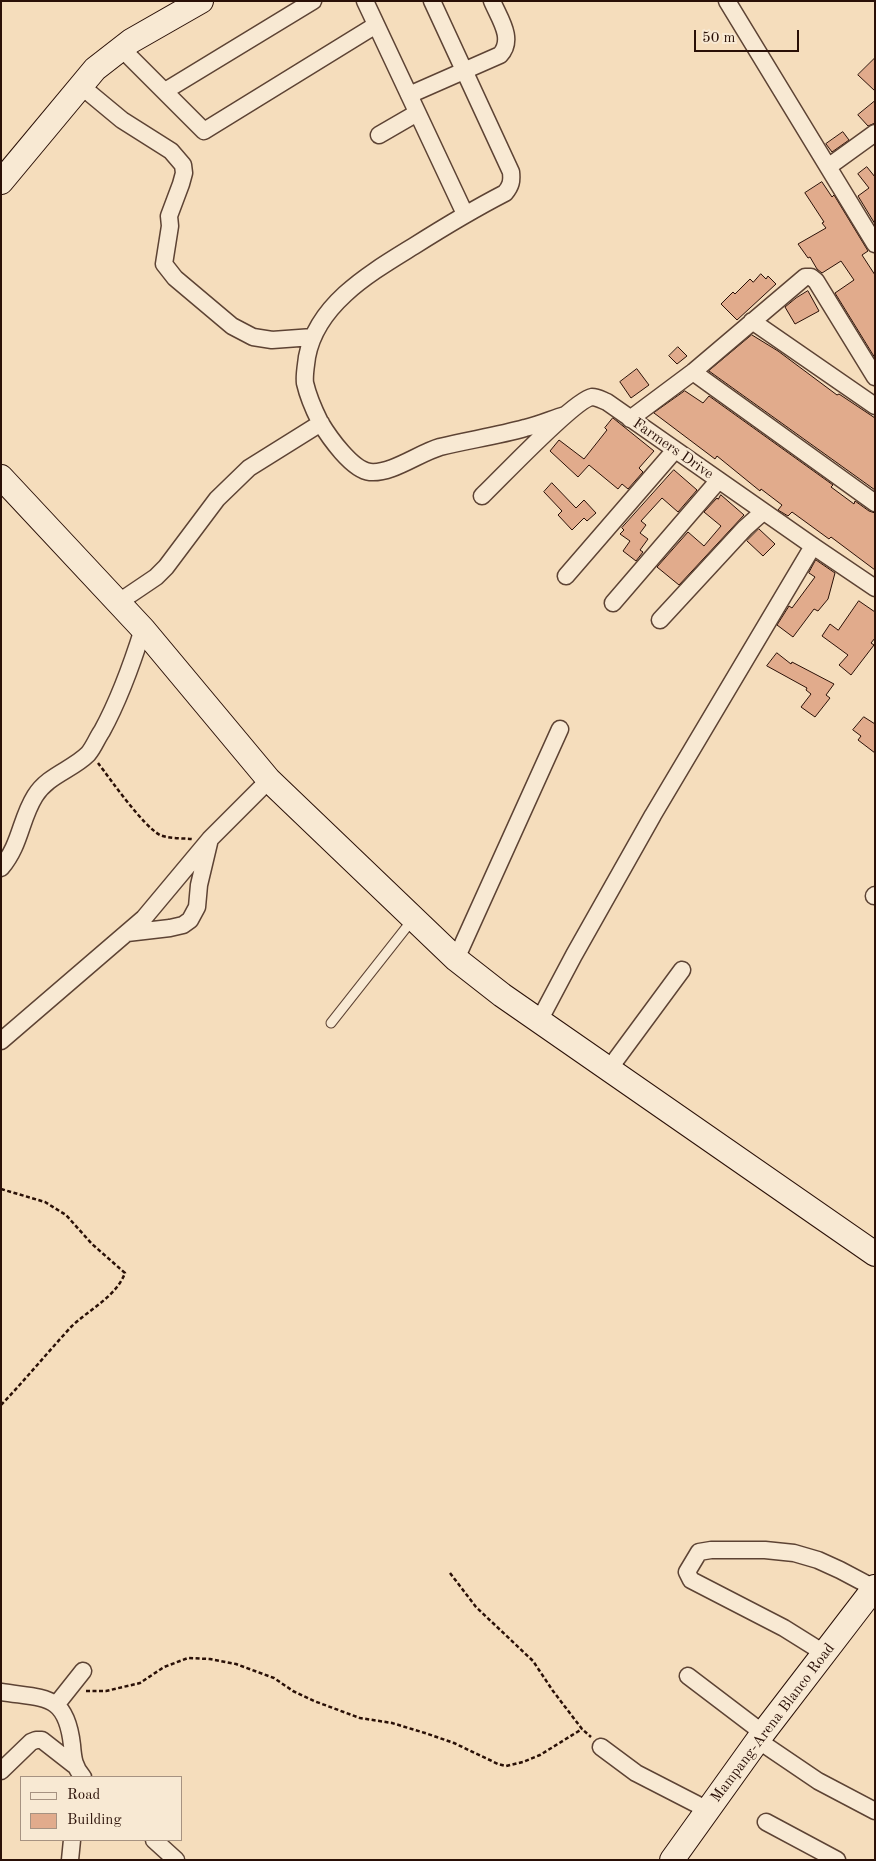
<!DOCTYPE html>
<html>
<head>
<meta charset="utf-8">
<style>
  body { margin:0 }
  #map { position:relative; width:876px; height:1861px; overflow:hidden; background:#f5ddbc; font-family:"Old Standard TT",serif }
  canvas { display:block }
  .frame { position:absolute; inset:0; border:2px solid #2a1007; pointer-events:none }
  .legend { position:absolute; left:20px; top:1776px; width:162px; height:65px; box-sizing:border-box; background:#f8e9d3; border:1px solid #a69281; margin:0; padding:6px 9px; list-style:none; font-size:15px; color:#2a1007 }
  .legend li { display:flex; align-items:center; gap:10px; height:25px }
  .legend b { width:25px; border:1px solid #a69281 }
  .scale { position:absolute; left:694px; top:30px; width:105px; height:22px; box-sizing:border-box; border:2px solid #2a1007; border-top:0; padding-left:6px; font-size:15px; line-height:18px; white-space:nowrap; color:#2a1007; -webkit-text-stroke:4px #f8e9d3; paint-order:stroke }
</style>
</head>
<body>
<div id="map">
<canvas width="876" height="1861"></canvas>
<div class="frame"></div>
<ul class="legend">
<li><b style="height:6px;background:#f8e9d3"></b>Road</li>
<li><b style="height:14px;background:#e1ab8c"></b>Building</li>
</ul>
<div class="scale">50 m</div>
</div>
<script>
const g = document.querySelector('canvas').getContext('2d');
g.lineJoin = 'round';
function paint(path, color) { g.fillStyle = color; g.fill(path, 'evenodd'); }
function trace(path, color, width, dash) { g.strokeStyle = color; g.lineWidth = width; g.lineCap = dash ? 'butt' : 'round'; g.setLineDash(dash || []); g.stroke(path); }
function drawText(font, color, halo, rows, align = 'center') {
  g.font = font + ' "Old Standard TT",serif'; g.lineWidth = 5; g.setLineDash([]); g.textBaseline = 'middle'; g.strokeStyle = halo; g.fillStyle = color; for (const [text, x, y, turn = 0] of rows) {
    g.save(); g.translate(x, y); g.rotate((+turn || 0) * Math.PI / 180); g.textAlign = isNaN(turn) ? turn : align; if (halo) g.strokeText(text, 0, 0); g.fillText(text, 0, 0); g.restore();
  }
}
const building = new Path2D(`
  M875 58V91L858 75Z
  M875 101V123L868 126 858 115Z
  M843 132 849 140 832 152 826 144Z
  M867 167 875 177V224L858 196 869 188 858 174Z
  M822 182 832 197 834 195 868 251 862 255 875 275V358L835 293 854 280 841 261 822 273 817 269 810 257 808 258 798 244 826 228 822 223 824 222 805 193Z
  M761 274 766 279 768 276 776 284 737 320 721 304 733 292 735 294 750 279 753 282Z
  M808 291 819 311 795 324 785 307 796 298Z
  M752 335 778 351 837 395 839 394 875 418V490L709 371Z
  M678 347 687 356 677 364 669 356Z
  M637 369 649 385 631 398 620 382Z
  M685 391 703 403 709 396 833 485 831 487 854 504 855 501 869 511 875 513V570L831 537 829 539 792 512 788 516 778 510 782 505 761 489 760 491 717 456 715 459 654 413Z
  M613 418 654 451 639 468 643 472 628 489 622 484 618 489 589 465 578 477 550 451 559 440 584 459 607 430 605 428Z
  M674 470 697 490 678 512 662 498 641 521 646 525 640 533 648 539 640 550 643 552 636 561 623 551 630 541 620 534 624 530 622 528Z
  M552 483 576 508 584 500 596 513 587 521 584 518 572 530 558 515 562 511 544 492Z
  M721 495 744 515 679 585 657 567 688 532 704 546 721 526 704 512 717 498 718 499Z
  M759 529 775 544 763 556 747 541Z
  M816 560 835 573 828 599 818 611 814 609 793 637 777 625 789 606 792 608 815 577 809 573Z
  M859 601 875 612V638L871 643 874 645 851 675 839 665 848 655 822 636 830 624 838 630Z
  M777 653 791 664 792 662 834 684 826 695 830 698 815 717 801 707 811 694 806 690 807 688 767 666Z
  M864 717 875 724V753L858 740 861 736 853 730Z`);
const path = new Path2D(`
  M98 763C111 780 143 826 160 835 170 839 182 838 192 839
  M1 1189 45 1202 66 1215 92 1244 125 1273C116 1297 88 1310 71 1327 47 1353 25 1380 1 1405
  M450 1573 476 1607 533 1661 553 1691 582 1729 591 1737
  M86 1691H106L140 1683 164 1667 188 1658 210 1659 236 1664 274 1678 293 1691 314 1701 360 1718 392 1723 425 1733 454 1743 498 1764 506 1766 523 1762 540 1755 582 1729`);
const lane = new Path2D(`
  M331 1023 413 919`);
const street = new Path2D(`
  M365 1 465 214
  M432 1 511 172C512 181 511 186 505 193 474 209 444 227 414 246 372 272 317 303 307 357 306 366 304 375 305 383 308 396 314 410 320 422 329 437 352 470 370 472 392 474 419 453 440 447 468 440 497 436 525 428 539 425 552 419 565 415
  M727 1 875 244
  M121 48 204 131 376 25
  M81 86 122 120 171 151 183 165 184 173 181 184 169 216 170 226 164 264 175 278 232 326 253 337 272 340 313 337
  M165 91 313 1
  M409 95 500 55C515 39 499 18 492 1
  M379 135 417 113
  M828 167 875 133
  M752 321 875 406
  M693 372 875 503
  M630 419 693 372 805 277H811L816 281 875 377
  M482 496C500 479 574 400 592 397 597 397 602 400 607 402L813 546 875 588
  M566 576 675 450
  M119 602 156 577 166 567 217 499 249 468 321 423
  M613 603 718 481
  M660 620 745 528 763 512
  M1 868C21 844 20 820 35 796 48 775 72 770 88 754 94 747 97 738 102 731 120 698 132 664 143 629
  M874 896 875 895
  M127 933 170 928 183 925 190 920 197 907 199 885 209 843
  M456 959 560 729
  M539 1021 574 955 653 815 813 546
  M1 1041 144 918 210 839 269 780
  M609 1069 682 970
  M824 1653 784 1628 691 1580 687 1572 699 1552 711 1550H765L794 1553 818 1560 840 1570 874 1588
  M688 1676 763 1733
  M1 1692C45 1699 66 1693 72 1745 73 1758 74 1767 83 1777
  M56 1705 83 1671
  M759 1741 818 1781 875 1811
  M601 1747 636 1773 708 1810
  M1 1771 31 1742 36 1740H42L74 1765
  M766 1822 837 1860
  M154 1840 176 1860
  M70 1860 72 1840`);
const secondary = new Path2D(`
  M1 182 95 69 131 41 201 1
  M1 477 143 629 269 780 456 959 502 995 875 1254
  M672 1860 763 1733 875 1587`);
const streetNames = [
  ["Farmers Drive",673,449,35],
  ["Mampang-Arena Blanco Road",773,1723,-53]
];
paint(building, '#e1ab8c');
trace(building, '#2a1007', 1);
trace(lane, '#5d4334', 11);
trace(street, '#5d4334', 19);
trace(secondary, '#2a1007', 26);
trace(path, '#2a1007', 2.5, [4, 2.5]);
trace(lane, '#f8e9d3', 9);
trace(street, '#f8e9d3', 16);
trace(secondary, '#f8e9d3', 24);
drawText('15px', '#2a1007', '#f8e9d3', streetNames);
</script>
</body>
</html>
